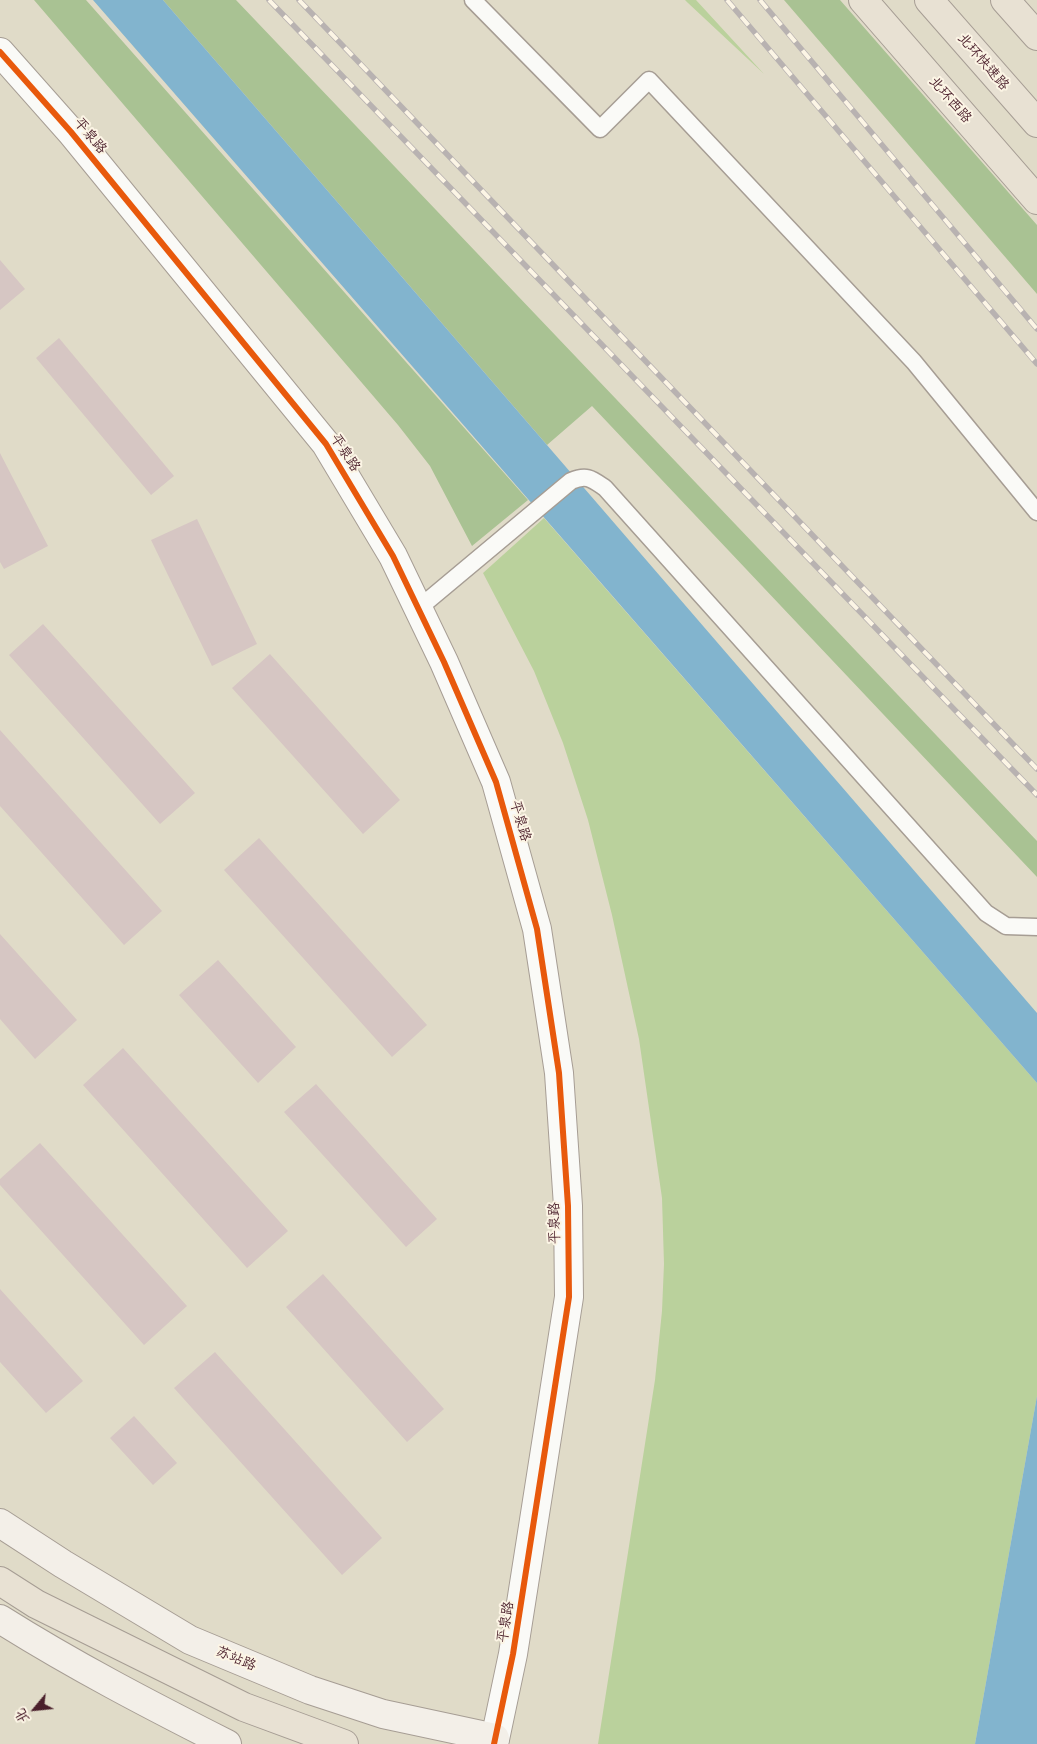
<!DOCTYPE html>
<html>
<head>
<meta charset="utf-8">
<style>
  body { margin:0 }
  #map { position:relative; width:1037px; height:1744px; overflow:hidden; background:#e0dbc8; font-family:"Shantell Sans","LXGW WenKai TC",sans-serif }
  canvas { display:block }
  .north { position:absolute; left:10px; top:1684px; width:50px; height:50px; -webkit-text-stroke:4px #fcf5e5; paint-order:stroke; rotate:242deg; font-size:14px; font-weight:700; line-height:20px; text-align:center; color:#4a1f2b }
  .north::after { content:''; display:block; margin:auto; width:18px; height:22px; background:#4a1f2b; clip-path:polygon(50% 0,100% 100%,50% 72%,0 100%) }
</style>
</head>
<body>
<div id="map">
<canvas width="1037" height="1744"></canvas>
<div class="north">北</div>
</div>
<script>
const g = document.querySelector('canvas').getContext('2d');
g.lineJoin = 'round';
function paint(path, color) { g.fillStyle = color; g.fill(path, 'evenodd'); }
function trace(path, color, width, dash) { g.strokeStyle = color; g.lineWidth = width; g.lineCap = dash ? 'butt' : 'round'; g.setLineDash(dash || []); g.stroke(path); }
function drawText(font, color, halo, rows, align = 'center') {
  g.font = font + ' "Shantell Sans","LXGW WenKai TC",sans-serif'; g.lineWidth = 4; g.setLineDash([]); g.textBaseline = 'middle'; g.strokeStyle = halo; g.fillStyle = color; for (const [text, x, y, turn = 0] of rows) {
    g.save(); g.translate(x, y); g.rotate((+turn || 0) * Math.PI / 180); g.textAlign = isNaN(turn) ? turn : align; if (halo) g.strokeText(text, 0, 0); g.fillText(text, 0, 0); g.restore();
  }
}
const green = new Path2D(`
  M685 0H696L764 74 688 3Z
  M544 518 1037 1083V1396L975 1744H598L655 1380 662 1311 664 1264 662 1198 639 1039 612 915 588 820 563 743 534 671 483 573Z`);
const forest = new Path2D(`
  M34 0H86L528 500 472 546 430 466 398 425Z
  M163 0H236L1037 841V877L592 406 547 445Z
  M784 0H840L1037 225V294Z`);
const water = new Path2D(`
  M93 0H163L1037 1013V1083Z
  M1037 1396V1744H975Z`);
const building = new Path2D(`
  M0 260 25 289 0 310Z
  M59 338 174 476 151 495 36 358Z
  M0 453 48 546 4 569 0 562Z
  M197 519 257 644 212 666 151 540Z
  M43 624 195 793 160 824 9 655Z
  M270 654 400 800 363 834 232 688Z
  M0 730 162 911 124 945 0 806Z
  M259 838 427 1025 392 1057 224 870Z
  M0 934 77 1020 35 1059 0 1019Z
  M218 960 296 1047 258 1083 179 995Z
  M123 1048 288 1231 247 1268 83 1085Z
  M316 1084 437 1219 406 1247 284 1112Z
  M40 1143 187 1306 144 1345 0 1185V1179Z
  M323 1274 444 1409 407 1442 286 1307Z
  M0 1289 83 1381 46 1413 0 1362Z
  M215 1352 382 1538 342 1575 174 1388Z
  M134 1416 177 1463 153 1485 110 1438Z`);
const service = new Path2D(`
  M473 0 600 129 649 80 914 362 1037 512
  M419 608 571 481C587 474 592 479 605 488L986 913 1006 926 1037 927`);
const tertiary = new Path2D(`
  M0 52 71 132 326 444 393 556 444 662 496 782 537 929 559 1073 568 1206 569 1297 513 1654 494 1744`);
const secondary = new Path2D(`
  M0 1523 63 1564 190 1640 310 1690 383 1714 495 1738
  M0 1619C73 1665 150 1705 227 1744`);
const primary = new Path2D(`
  M863 0 1037 200
  M0 1581 36 1604 244 1707 344 1744`);
const trunk = new Path2D(`
  M929 0 1037 123
  M1005 0 1037 36`);
const rail = new Path2D(`
  M269 0 1037 795
  M299 0 1037 769
  M727 0 1037 364
  M760 0 1037 329`);
const cycleway = new Path2D(`
  M0 52 71 132 326 444 393 556 444 662 496 782 537 929 559 1073 568 1206 569 1297 513 1654 494 1744`);
const streetNames = [
  ["北环快速路",983,62,49],
  ["北环西路",950,100,49],
  ["平泉路",90,136,50],
  ["平泉路",345,453,57],
  ["平泉路",520,821,74],
  ["平泉路",555,1223,-91],
  ["平泉路",506,1622,-81],
  ["苏站路",236,1659,23]
];
paint(green, '#bad19c');
paint(forest, '#a9c293');
paint(water, '#82b4ce');
paint(building, '#d6c6c3');
trace(service, '#a69d94', 19);
trace(tertiary, '#a69d94', 30);
trace(secondary, '#a69d94', 30);
trace(primary, '#a69d94', 30);
trace(trunk, '#a69d94', 30);
trace(service, '#fafaf7', 16);
trace(tertiary, '#fafaf7', 28);
trace(secondary, '#f3efe8', 28);
trace(primary, '#e8e1d3', 28);
trace(trunk, '#e8e1d3', 28);
trace(rail, '#b8b2b1', 5.5);
trace(rail, '#fcf5e5', 4, [11]);
trace(cycleway, '#e8590c', 6);
drawText('14px', '#4a1f2b', '#fcf5e5', streetNames);
</script>
</body>
</html>
